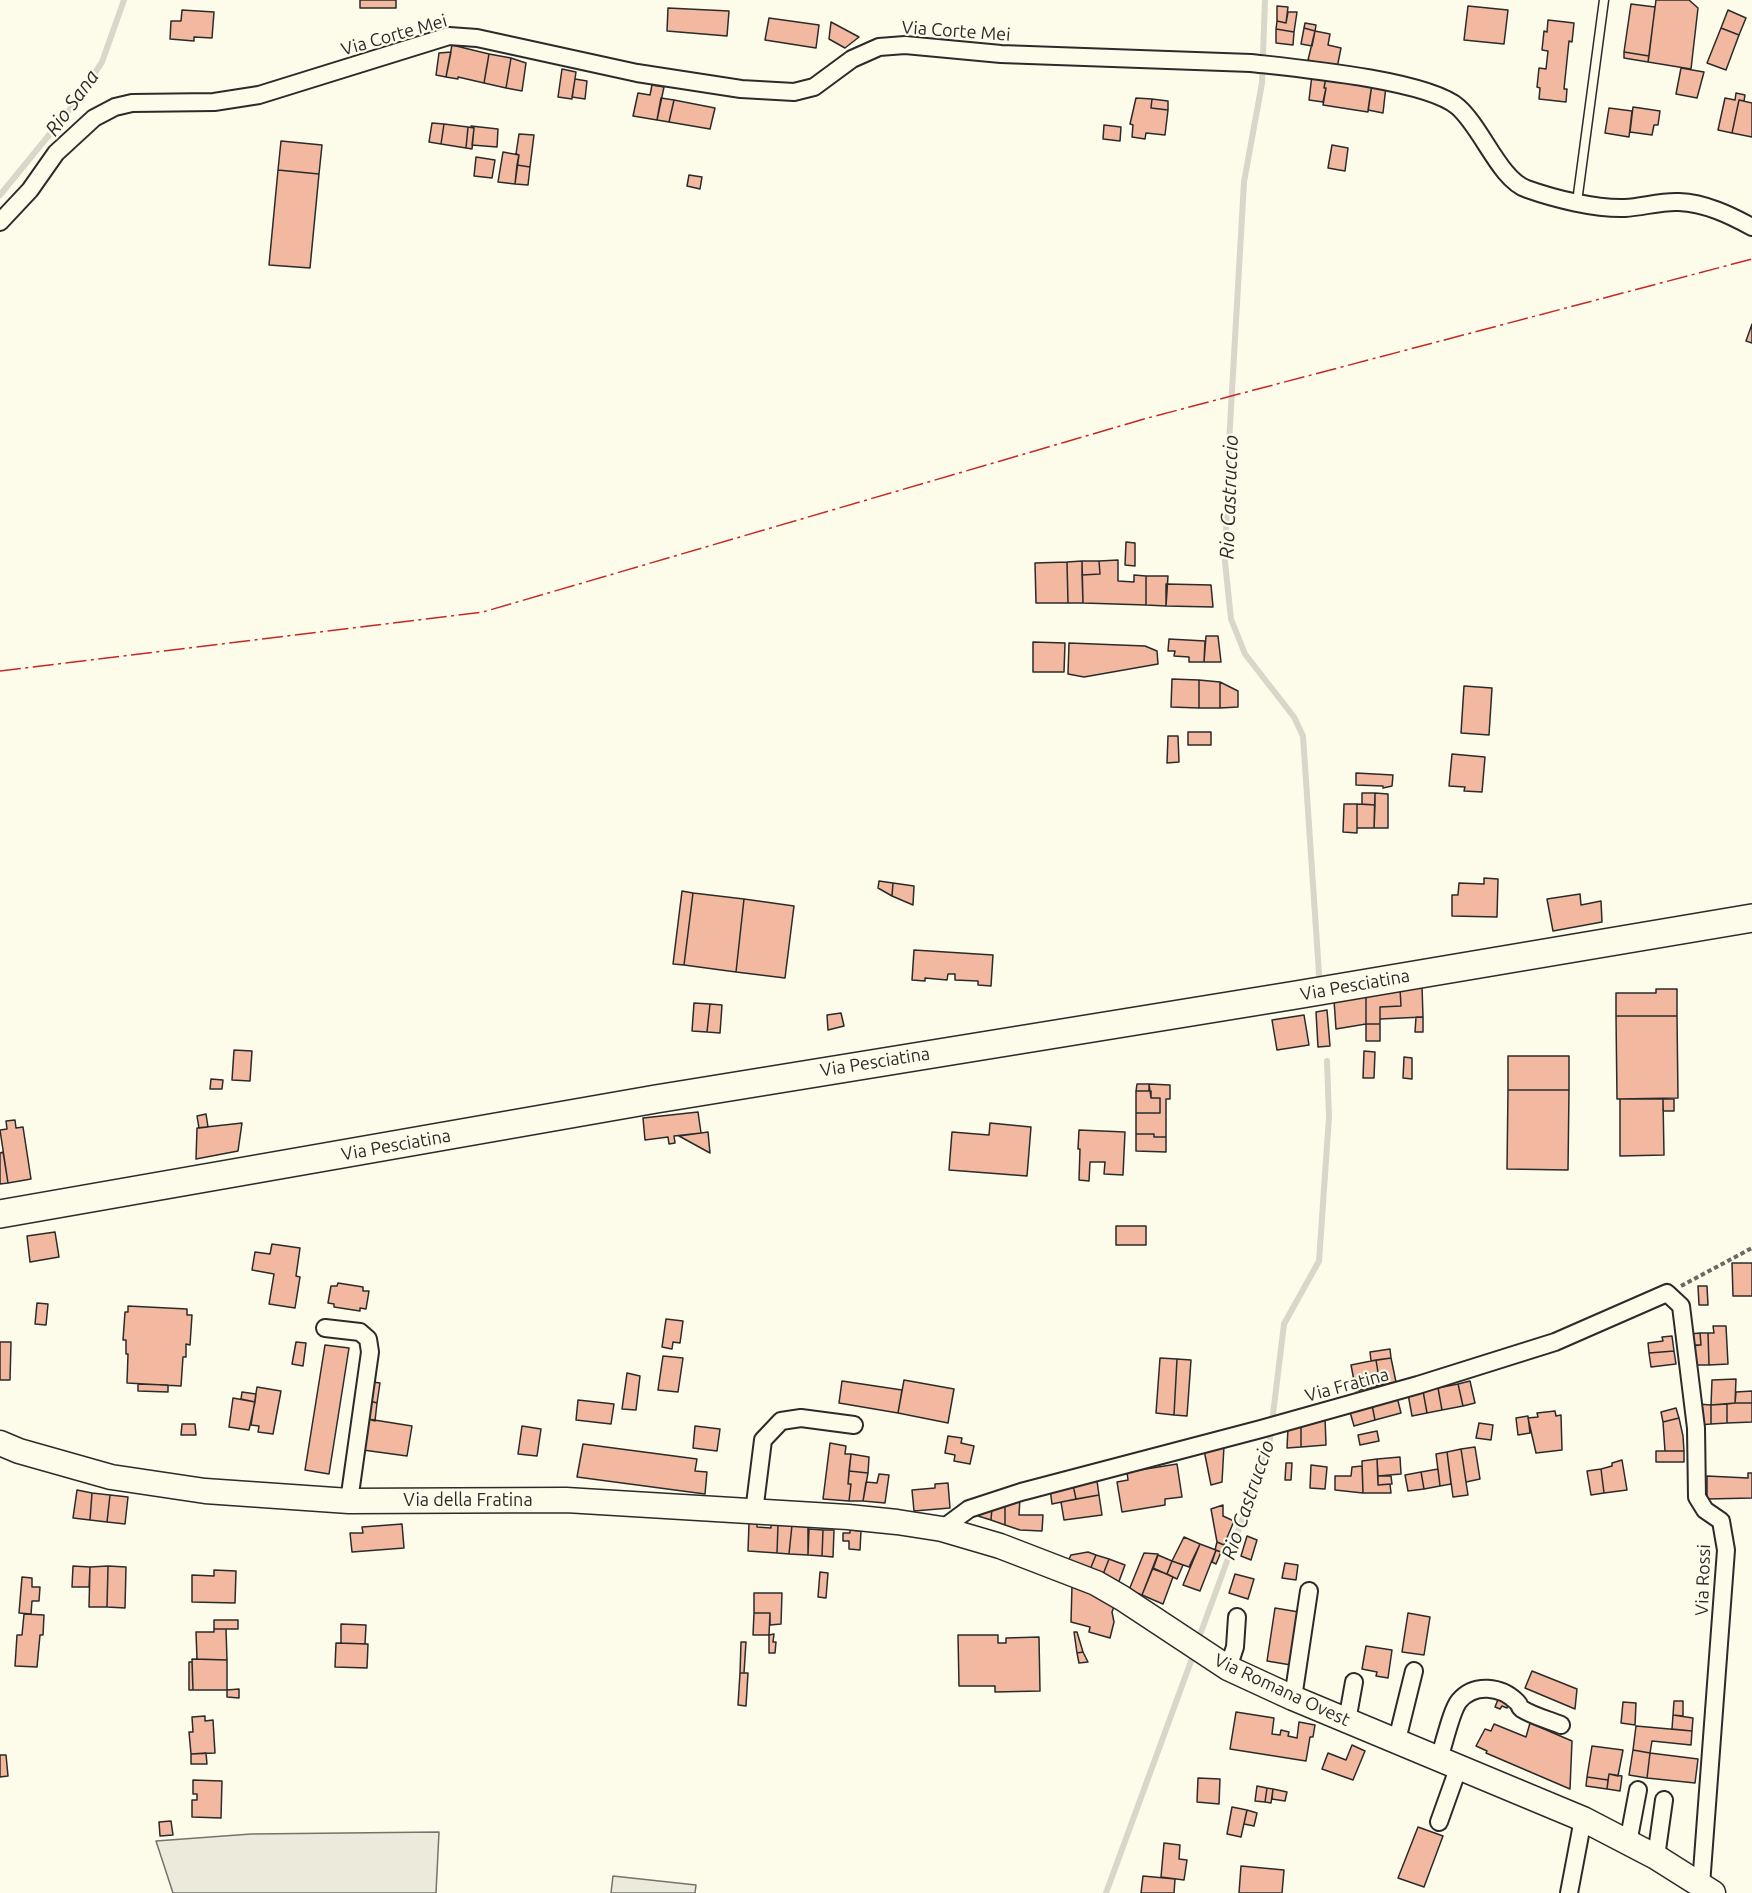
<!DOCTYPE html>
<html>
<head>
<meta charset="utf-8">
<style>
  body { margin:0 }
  canvas { display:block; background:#fdfbea }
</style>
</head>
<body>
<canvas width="1752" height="1893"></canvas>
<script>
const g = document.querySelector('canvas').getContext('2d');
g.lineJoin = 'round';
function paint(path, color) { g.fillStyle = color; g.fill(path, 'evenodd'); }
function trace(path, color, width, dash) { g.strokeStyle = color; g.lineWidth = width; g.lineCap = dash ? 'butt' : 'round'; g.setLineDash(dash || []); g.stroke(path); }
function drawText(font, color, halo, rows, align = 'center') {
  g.font = font + ' Ubuntu,sans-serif'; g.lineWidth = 4.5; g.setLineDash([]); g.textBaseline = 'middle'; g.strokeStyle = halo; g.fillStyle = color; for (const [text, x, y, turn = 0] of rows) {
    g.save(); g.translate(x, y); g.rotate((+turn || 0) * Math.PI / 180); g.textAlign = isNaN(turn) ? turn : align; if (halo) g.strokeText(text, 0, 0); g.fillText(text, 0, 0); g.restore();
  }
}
const green = new Path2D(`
  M439 1832 436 1893H173L156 1841 251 1834Z
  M613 1876 696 1885 695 1893H611Z`);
const stream = new Path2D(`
  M1265 0 1262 83 1244 182 1229 443 1225 562 1231 619 1245 654 1294 717 1303 736 1319 974
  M0 195 76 102 102 62 124 0
  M1197 1643 1269 1447 1284 1324 1319 1261 1329 1117 1327 1061
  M1106 1893 1194 1653`);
const building = new Path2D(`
  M360 0H396V8H360Z
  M1656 0H1689L1698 8 1691 69 1648 62Z
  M1631 4 1655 7 1649 56 1624 52Z
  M1277 6 1288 7 1286 23 1277 21Z
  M1468 6 1508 10 1504 44 1464 40Z
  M668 8 729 11 727 36 667 31Z
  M182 10 214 12 212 38 194 37V41L170 39 171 21H181Z
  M1728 10 1746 18 1739 35 1721 28Z
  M1288 12H1297L1294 32 1276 29 1277 21 1286 23Z
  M769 18 819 25 816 48 765 40Z
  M1548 20 1574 23 1572 42 1569 41 1564 89H1567L1566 102 1539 99 1540 88 1537 87 1539 68 1546 69 1548 51 1542 50 1544 31 1547 32Z
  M831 22 859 37 845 48 829 39Z
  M1305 23 1316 25 1315 31 1304 28Z
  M1304 28 1315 31 1312 46 1301 44Z
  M1721 28 1739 35 1726 70 1707 63Z
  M1276 29 1294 32 1293 45 1276 43Z
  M1315 31 1330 34 1328 45 1341 48 1337 68 1308 60Z
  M452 45 489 54 484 83 458 77V79L446 77Z
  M451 52 446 77 436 75 439 53Z
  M1624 52 1649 56 1648 62 1624 58Z
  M489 54 511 58 506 88 484 83Z
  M511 58 526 63 522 91 506 88Z
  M1681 68 1704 72 1697 98 1676 94Z
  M562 69 576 72 572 99 558 97Z
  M1312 75 1326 77 1324 88H1326L1323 102 1309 100Z
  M1326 77 1372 84 1368 112 1323 105 1326 88H1324Z
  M575 79 587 81 585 99 572 97Z
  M1372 84 1386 86 1383 113 1368 110Z
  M652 85 664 87 657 120 633 116 638 93 650 95Z
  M1736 93 1745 95 1744 101 1739 100 1732 133 1718 130 1725 98 1735 100Z
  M661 98 674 100 669 122 657 120Z
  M1136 98 1152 99 1151 108 1168 110 1165 135 1146 133 1145 139 1132 137 1133 125 1130 124Z
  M1152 99 1168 101V110L1151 108Z
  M674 100 715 108 710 129 669 122Z
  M1739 100 1752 103V137L1732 133Z
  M1633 107 1660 111 1658 125H1654L1652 135 1630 132Z
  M1609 108 1632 111 1629 137 1605 133Z
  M432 123 444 124 441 144 429 142Z
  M444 124 468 127 466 148 441 144Z
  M1104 125 1121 127 1120 141 1103 139Z
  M471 126 498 129 497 147 472 145 474 128Z
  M468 127 474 128 472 149 466 148Z
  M519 134 534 135 530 167 517 165 519 155 516 154Z
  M281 141 322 145 319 174 278 170Z
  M1332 145 1348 148 1345 171 1328 168Z
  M503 152 519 155 515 184 498 182Z
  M476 157 495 160 492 178 474 176Z
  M517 165 530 167 528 185 515 184Z
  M278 170 319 174 310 268 269 265Z
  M689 175 702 177 700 189 687 186Z
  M1752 324V343L1746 341Z
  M1126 542 1135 543V566L1125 565Z
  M1118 560V581L1134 582V575L1146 576V605L1083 603 1082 575 1100 574 1099 561Z
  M1082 561 1083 603H1068L1067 562Z
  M1082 561H1099L1100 574 1082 575Z
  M1067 562 1068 603H1036L1035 563Z
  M1146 576H1168L1166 606 1146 605Z
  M1166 584 1211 585 1213 607 1166 606Z
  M1206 636H1218L1221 662H1204Z
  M1169 639 1205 641 1204 662H1189V657L1174 656 1175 651H1168Z
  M1033 642 1065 643 1064 672H1033Z
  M1069 643 1145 646 1157 651 1158 664 1084 677 1068 674Z
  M1172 679 1199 680V708L1171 707Z
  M1199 680 1220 682V708H1199Z
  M1220 682 1238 691V707L1220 708Z
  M1464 686 1492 688 1489 735 1461 733Z
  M1188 732H1211V745H1188Z
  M1168 736H1178L1179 762 1167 763Z
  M1452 754 1485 757 1482 792 1464 791 1465 787 1449 786Z
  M1356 773 1393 775 1392 786 1383 788V786L1356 785Z
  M1362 793H1375V805L1362 804Z
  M1375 793 1388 794V828H1374Z
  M1344 804H1357V833L1343 832Z
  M1357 804 1375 805 1374 828H1357Z
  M1484 878 1498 879 1497 917 1452 916V895H1458L1459 883 1484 884Z
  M879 881 893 883 892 896 878 888Z
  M893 883 914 886 913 905 892 896Z
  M682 891 693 893 684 965 673 964Z
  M693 893 744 899 736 972 684 965Z
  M1580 894 1581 905 1601 901 1602 922 1553 931 1547 899Z
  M744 899 794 906 785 978 736 972Z
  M914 950 993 955 991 986 978 985V981L955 980V974H948L947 980 925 978V981L912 980Z
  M1422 986 1423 1017 1380 1019V1007L1401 1006 1400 989Z
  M1400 989 1401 1006 1380 1007V1024H1366V995Z
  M1656 989H1677V1016H1616V993H1656Z
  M1366 995V1024L1336 1029 1334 1000Z
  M694 1003 710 1004 707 1032 692 1031Z
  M710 1004 722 1005 720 1033 707 1032Z
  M1327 1010 1330 1046 1318 1047 1316 1012Z
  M841 1013 844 1026 828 1030 827 1015Z
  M1304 1015 1309 1045 1277 1050 1272 1020Z
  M1616 1016H1677L1678 1098 1617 1099Z
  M1416 1017H1423V1032H1415Z
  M1366 1024H1380V1041H1366Z
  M234 1050 252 1051 250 1081 232 1080Z
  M1364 1051 1375 1052 1374 1078H1363Z
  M1508 1056H1569V1090H1508Z
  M1404 1057 1412 1058V1079L1403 1078Z
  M211 1079 223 1080 222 1089H210Z
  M1137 1084H1149V1091H1136Z
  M1149 1084 1170 1085V1099H1166V1137H1154V1134H1136V1113H1160V1098H1151Z
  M1508 1090H1569L1568 1170 1507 1169Z
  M1136 1091H1151V1098H1160V1113H1136Z
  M1620 1099H1663L1664 1155 1620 1156Z
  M1663 1099H1674V1111H1663Z
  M698 1112 701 1133 674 1136 675 1143 669 1144 668 1137 645 1140 643 1118Z
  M206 1114 208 1127 199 1128 197 1116Z
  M15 1120 16 1128 23 1127 31 1179 8 1183 0 1130 7 1129 6 1121Z
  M242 1123 238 1151 196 1159 197 1128Z
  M990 1123 1031 1127 1027 1176 949 1170 952 1132 989 1135Z
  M1079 1130 1125 1132 1123 1175 1104 1174 1105 1162H1090L1089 1181 1079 1180 1080 1149H1078Z
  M708 1132 710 1153 679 1136 701 1133Z
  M1136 1134H1154V1137H1166V1152L1136 1151Z
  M3 1152 8 1183 0 1184V1153Z
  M1116 1226H1146V1245H1116Z
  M55 1232 59 1257 30 1262 27 1236Z
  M272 1244 300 1248 296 1276 300 1277 295 1308 269 1304 274 1274 252 1270 255 1252 270 1254Z
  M1732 1263H1752V1296H1733Z
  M338 1283 363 1287V1291H369L366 1309 360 1308V1311L334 1307V1304L328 1303 331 1286H337Z
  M1698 1286H1707L1708 1305H1699Z
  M37 1303 48 1304 46 1325 35 1324Z
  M128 1306 187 1309V1315H192L190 1345 186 1344V1357H183L181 1386 127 1383 128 1354H126V1340H123L125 1312H128Z
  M666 1319 683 1321 680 1343 673 1342 672 1349 662 1347Z
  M1713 1326H1726L1728 1364 1709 1365 1708 1333H1714Z
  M1700 1333 1701 1345 1689 1346V1334Z
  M1700 1333H1708L1709 1365H1694L1693 1345H1701Z
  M1672 1336 1674 1351 1649 1353 1648 1343 1663 1341 1662 1337Z
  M0 1342H11L10 1380H0Z
  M296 1342 306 1343 303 1366 292 1364Z
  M325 1345 349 1348 329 1474 305 1470Z
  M1390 1349 1391 1358 1371 1361 1370 1352Z
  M1674 1351 1676 1364 1651 1367 1649 1353Z
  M663 1356 683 1358 678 1392 658 1390Z
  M1160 1358 1177 1359 1174 1415 1156 1413Z
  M1391 1358 1396 1382 1380 1385 1376 1360Z
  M1177 1359 1191 1360 1187 1416 1174 1415Z
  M1376 1360 1380 1385 1356 1391 1351 1365Z
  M627 1373 640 1376 636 1410 622 1409Z
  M1736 1379 1735 1403 1711 1405 1712 1380Z
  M904 1380 954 1389 948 1423 898 1413Z
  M842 1381 902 1390 898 1413 839 1403Z
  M1470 1381 1475 1403 1463 1406 1458 1384Z
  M373 1382 380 1383 377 1403 370 1401Z
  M138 1384 168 1385V1392L138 1391Z
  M1458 1384 1463 1406 1442 1410 1438 1388Z
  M257 1387 281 1391 273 1434 258 1432 259 1426 251 1425Z
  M1438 1388 1442 1410 1427 1413 1423 1391Z
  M1423 1391 1427 1413 1412 1416 1408 1394Z
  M1752 1391V1403H1735L1736 1392Z
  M242 1392 256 1394 255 1402 241 1399Z
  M1397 1397 1401 1413 1375 1420 1372 1405Z
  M233 1398 255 1402 249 1430 229 1427Z
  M578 1400 614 1404 611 1424 576 1420Z
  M370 1401 377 1403 375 1421 368 1419Z
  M1735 1403H1752V1422L1727 1423V1404Z
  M1698 1404 1711 1405V1424L1699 1425Z
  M1727 1404V1423L1711 1424V1405Z
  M1372 1405 1375 1420 1354 1426 1350 1412Z
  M1676 1408 1679 1418 1663 1422 1661 1412Z
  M1555 1411 1556 1416 1561 1415 1562 1450 1536 1453 1528 1418 1538 1417 1537 1413Z
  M1528 1416 1530 1433 1518 1435 1516 1418Z
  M1325 1417 1326 1445 1301 1447V1424Z
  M1679 1418 1683 1436 1684 1451H1665L1663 1422Z
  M368 1419 412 1426 407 1456 363 1450Z
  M1479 1423 1493 1425 1491 1440 1476 1438Z
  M182 1424H195L196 1435H181Z
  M1301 1424V1447L1287 1448 1288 1428Z
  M522 1426 541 1429 537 1456 518 1454Z
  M695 1426 720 1429 717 1451 693 1448Z
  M1377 1431 1379 1441 1360 1445 1358 1435Z
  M948 1436 962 1438 961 1443 974 1446 970 1464 954 1461 955 1455 945 1453Z
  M830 1443 846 1446 845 1454H851L848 1484H851L849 1501 823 1499Z
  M583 1444 697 1459 695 1471 707 1472 705 1494 577 1477Z
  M1224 1446 1222 1482 1211 1485 1204 1450Z
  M1475 1447 1480 1479 1466 1482 1461 1449Z
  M1461 1449 1468 1495 1453 1497 1447 1452Z
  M1656 1451H1684V1462H1656Z
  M1447 1452 1451 1484 1440 1486 1436 1454Z
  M851 1454 869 1457 868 1473 849 1471Z
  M1400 1457 1401 1474 1378 1476 1377 1459Z
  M1377 1459 1378 1485 1390 1484 1391 1493H1363L1362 1461Z
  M1622 1460 1627 1490 1604 1493 1601 1469 1612 1466V1463Z
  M1286 1463H1292L1291 1480H1285Z
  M1177 1464 1182 1497 1165 1499V1505L1122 1512 1117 1482 1128 1480 1127 1472Z
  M1311 1465 1327 1467 1325 1489 1310 1488Z
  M1362 1466 1363 1493 1335 1490V1476H1351L1352 1467Z
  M1438 1469 1440 1486 1424 1489 1421 1472Z
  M1601 1469 1604 1493 1591 1495 1587 1471Z
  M849 1471 868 1473 863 1501H849L851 1484H848Z
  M1421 1472 1424 1489 1408 1491 1405 1475Z
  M1748 1473H1752V1498L1707 1499V1476L1748 1478Z
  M879 1474 889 1475 885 1503 863 1501 866 1482 877 1483Z
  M1378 1476H1391L1392 1484 1378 1485Z
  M1097 1481 1099 1495 1076 1499 1073 1485Z
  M948 1483 950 1508 914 1511 912 1490 935 1488V1484Z
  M1073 1485 1076 1499 1052 1504 1050 1489Z
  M77 1490 92 1493 90 1520 73 1518Z
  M92 1493 110 1495 107 1522 90 1520Z
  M110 1495 128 1497 125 1524 107 1522Z
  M1099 1495 1102 1515 1064 1520 1061 1502Z
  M1020 1498 1019 1515H1043L1042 1531 1020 1530 1005 1525V1504Z
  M1005 1504V1525L991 1520 992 1508Z
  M1223 1505V1516L1234 1521 1224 1545 1217 1542 1211 1509Z
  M992 1508 991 1520 978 1516V1510Z
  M749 1523H757V1527L771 1528V1524L778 1525 777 1553 748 1551Z
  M402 1524 404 1548 352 1552 350 1533H363L362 1527Z
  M778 1525H792L789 1554 777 1553Z
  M792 1525 808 1526V1555L789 1554Z
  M809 1529 823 1530 822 1556 808 1555Z
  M823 1530H834L833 1557 822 1556Z
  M850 1530 861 1531 860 1550 849 1549V1541H843V1533H850Z
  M1247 1536 1257 1540 1251 1560 1241 1556Z
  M1184 1537 1200 1544 1189 1567 1172 1561Z
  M1217 1542 1224 1545 1221 1552 1215 1550Z
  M1200 1544 1216 1550 1200 1591 1183 1585Z
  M1216 1550 1221 1552 1216 1564 1212 1562Z
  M1088 1552 1096 1555 1089 1572 1067 1563 1071 1555Z
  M1144 1553 1158 1554 1142 1595 1129 1590Z
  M1096 1555 1109 1559 1102 1577 1089 1572Z
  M1158 1555 1172 1561 1167 1574 1153 1569Z
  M1109 1559 1125 1565 1118 1584 1102 1577Z
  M1172 1561 1183 1565 1177 1579 1167 1574Z
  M1285 1563 1298 1565 1296 1580 1282 1578Z
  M73 1566 90 1567 89 1587H72Z
  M108 1566 107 1607H89L90 1567Z
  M108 1566 126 1567 125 1608 107 1607Z
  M1153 1568 1173 1577 1163 1604 1142 1595Z
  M214 1570 236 1571 235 1603 192 1602V1575L214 1576Z
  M820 1572 828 1573 826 1598 818 1597Z
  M1235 1574 1254 1579 1248 1599 1229 1593Z
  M22 1577 32 1578V1587H40L39 1601H32L31 1614 19 1613Z
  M1072 1585 1115 1604 1112 1612 1114 1622 1110 1638 1089 1632 1090 1627 1071 1622Z
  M754 1593H782L781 1624 770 1625V1613H754Z
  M1275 1608 1299 1612 1291 1665 1267 1661Z
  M754 1613H770L769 1635H753Z
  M1408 1613 1430 1617 1424 1655 1402 1652Z
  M24 1614 44 1615 43 1635H40L37 1667 15 1666 17 1635H22Z
  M214 1620H238V1629H214Z
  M341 1624 366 1625 365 1644 341 1643Z
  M214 1629H226L227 1660 197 1659 196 1632H214Z
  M1074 1632H1077L1083 1652 1077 1653Z
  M774 1634 773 1642H776L775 1653H769V1635Z
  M958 1635H998V1643H1006V1638L1039 1637 1040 1691 995 1692V1686H959Z
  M741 1642H746L744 1673H740Z
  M336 1643 368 1644 367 1668 335 1667Z
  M1366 1646 1392 1650 1388 1678 1376 1676 1377 1672 1362 1669Z
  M1083 1652 1088 1662 1079 1663 1077 1653Z
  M192 1659 227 1660V1690H193Z
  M189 1662H192L193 1690H189Z
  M1532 1671 1577 1689 1575 1709 1525 1688Z
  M740 1673H748L746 1706 738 1705Z
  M239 1689V1698L227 1697V1690Z
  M1499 1697 1509 1702 1507 1708 1502 1706 1500 1709 1495 1707Z
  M1674 1701H1683V1716L1673 1715Z
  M1623 1702 1636 1703 1635 1725 1621 1723Z
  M1236 1712 1274 1718 1272 1734 1280 1735 1281 1730 1289 1732 1288 1736 1297 1738 1299 1722 1315 1725 1313 1737H1310L1306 1761 1230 1749Z
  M1673 1715 1693 1718 1692 1731 1672 1729Z
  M205 1716V1721L213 1720 215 1753 191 1754 189 1732H193L192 1717Z
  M1530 1723 1572 1741 1570 1789 1486 1753 1487 1751 1476 1746 1485 1729 1491 1731 1494 1724 1526 1737Z
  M1636 1726 1692 1731 1691 1745 1652 1741 1650 1753 1633 1750Z
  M1352 1745 1365 1751 1353 1780 1322 1769 1328 1753 1346 1760Z
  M1592 1746 1623 1750 1618 1776 1609 1774 1608 1780 1587 1777Z
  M1633 1750 1650 1753 1647 1778 1629 1775Z
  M206 1753 207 1764H191V1754Z
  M1650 1753 1698 1759 1695 1783 1647 1778Z
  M0 1755H6L8 1776 0 1777Z
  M1609 1774 1622 1776 1620 1791 1607 1789Z
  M1587 1777 1608 1780 1607 1789 1586 1786Z
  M1198 1778 1220 1779 1219 1804 1197 1802Z
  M193 1780 222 1781 221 1818 192 1817V1800H197V1794H193Z
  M1257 1786 1267 1788 1265 1802 1255 1801Z
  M1267 1788 1273 1789 1271 1803 1265 1802Z
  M1273 1789 1287 1792 1285 1801 1272 1799Z
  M1232 1807 1247 1810 1241 1837 1227 1834Z
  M1247 1810 1257 1813 1254 1826 1244 1824Z
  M171 1821 173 1835 160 1836 159 1822Z
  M1418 1827 1443 1836 1424 1887 1398 1878Z
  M1164 1843 1180 1845 1179 1859 1187 1860 1184 1880 1161 1877Z
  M1241 1866 1284 1870 1282 1893H1239Z
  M1143 1876 1175 1879 1174 1893H1141Z`);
const path = new Path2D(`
  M1681 1286 1752 1248`);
const lane = new Path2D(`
  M1577 202 1604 0`);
const street = new Path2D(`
  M0 222 30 190 56 153 94 118 115 107 132 103 214 102 259 95 449 36 477 38 637 73 741 89 794 92 814 87 852 59 879 47 905 45 1001 54 1251 63C1296 68 1427 80 1458 107 1482 128 1500 180 1527 189 1555 199 1596 209 1625 208 1643 207 1661 201 1679 202 1705 203 1730 215 1752 227
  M325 1328 360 1332 368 1339 370 1352 349 1501
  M754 1512 763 1440 781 1421 801 1418 854 1425
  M942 1529 969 1509 1021 1492 1261 1429 1418 1385 1555 1342 1667 1293 1681 1306 1696 1428 1697 1497 1705 1510 1721 1521 1726 1550 1701 1885
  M1228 1668 1235 1647 1237 1617
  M1293 1698 1309 1591
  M1347 1721 1354 1682
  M1397 1740 1414 1671
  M1439 1758C1444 1745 1451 1711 1459 1701 1474 1683 1501 1686 1517 1702 1521 1706 1518 1706 1522 1709 1533 1716 1549 1720 1561 1725
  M1439 1822 1459 1766
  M1628 1843 1638 1790
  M1656 1857 1664 1800
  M1569 1893 1583 1819`);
const secondary = new Path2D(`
  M0 1443 19 1451 111 1477 205 1491 349 1501 566 1500 848 1517 897 1522 942 1529 1000 1546 1096 1583 1122 1598 1228 1668 1293 1698 1583 1819 1656 1857 1713 1893`);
const primary = new Path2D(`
  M0 1214 656 1099 1296 995 1752 918`);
const power = new Path2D(`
  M0 671 483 612 1144 419 1752 259`);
const streetNames = [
  ["Via Corte Mei",956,31,4],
  ["Via Corte Mei",394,35,-16],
  ["Via Pesciatina",1355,985,-10],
  ["Via Pesciatina",875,1062,-9],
  ["Via Pesciatina",396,1145,-10],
  ["Via Fratina",1347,1385,-15],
  ["Via della Fratina",468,1500],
  ["Via Rossi",1703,1580,-88],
  ["Via Romana Ovest",1282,1690,25]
];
const waterNames = [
  ["Rio Sana",72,103,-54],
  ["Rio Castruccio",1229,497,-88],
  ["Rio Castruccio",1248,1500,-71]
];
paint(green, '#ecebdb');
trace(green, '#74746e', 1.5);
trace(stream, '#d8d7c9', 6);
paint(building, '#f2b8a0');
trace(building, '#2b2b2b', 1.5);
trace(lane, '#2b2b2b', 11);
trace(street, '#2b2b2b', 20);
trace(secondary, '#2b2b2b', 27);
trace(primary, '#2b2b2b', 30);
trace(path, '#6a6964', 4, [4.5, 3]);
trace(lane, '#fdfbea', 8);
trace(street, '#fdfbea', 16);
trace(secondary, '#fdfbea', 24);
trace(primary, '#fdfbea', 27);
trace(power, '#c62828', 1.5, [21, 4.5, 3, 4.5]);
drawText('18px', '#2b2b2b', '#fdfbea', streetNames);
drawText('italic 20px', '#2b2b2b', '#fdfbea', waterNames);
</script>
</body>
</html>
